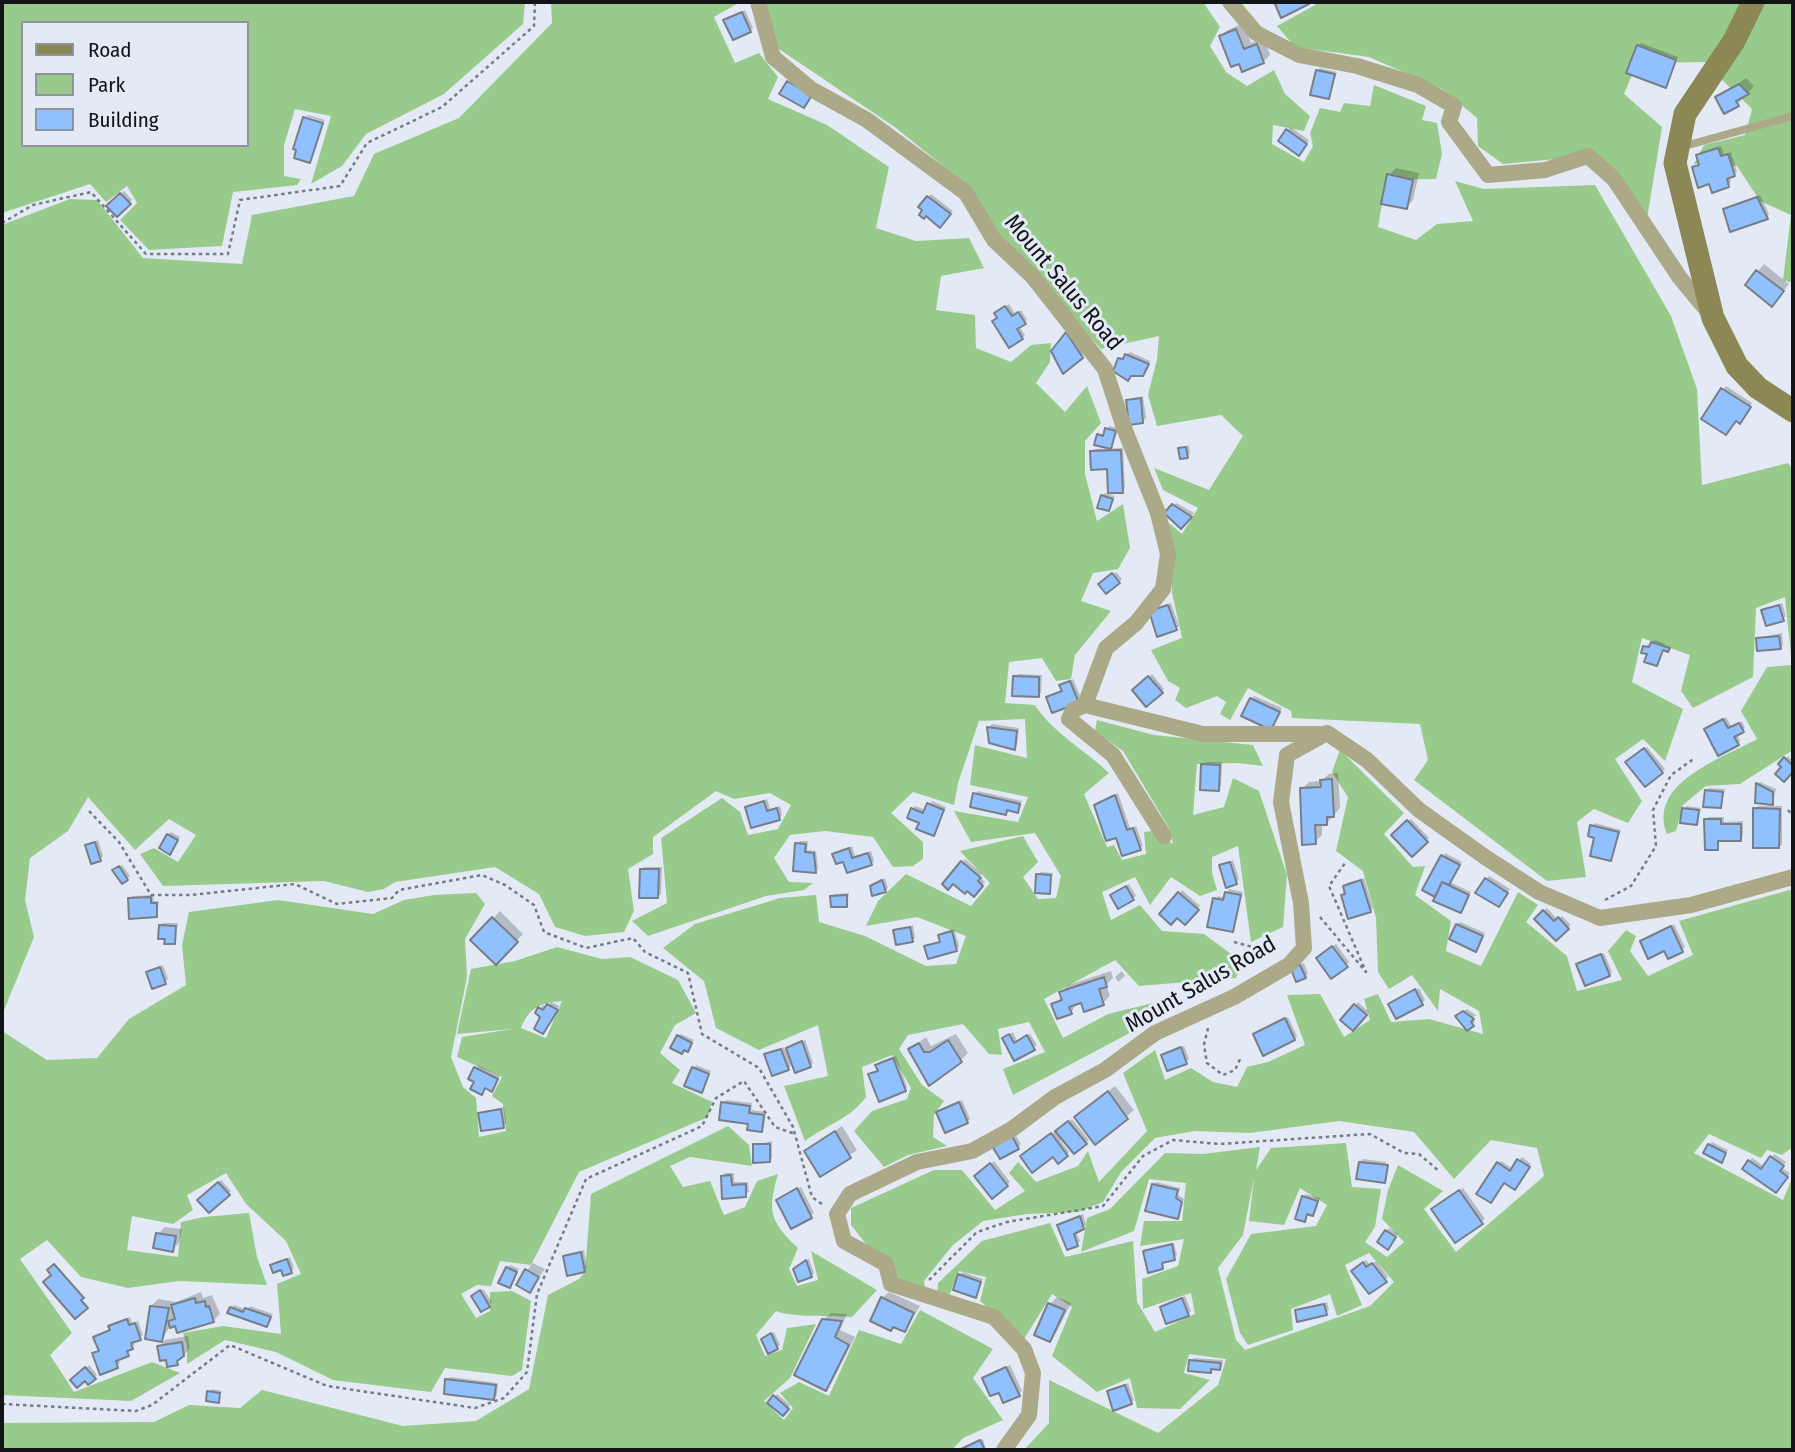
<!DOCTYPE html>
<html>
<head>
<meta charset="utf-8">
<style>
  body { margin:0 }
  #map { position:relative; width:1795px; height:1452px; overflow:hidden; background:#e3eaf5; font-family:"Fira Sans Condensed",sans-serif }
  canvas { display:block }
  .frame { position:absolute; inset:0; border:4px solid #121418; pointer-events:none }
  .legend { position:absolute; left:21px; top:21px; width:228px; height:126px; box-sizing:border-box; background:#e3eaf5; border:2px solid #8f949d; margin:0; padding:9px 12px; list-style:none; font-size:21px; color:#121418 }
  .legend li { display:flex; align-items:center; gap:14px; height:35px }
  .legend b { width:35px; border:2px solid #8f949d }
</style>
</head>
<body>
<div id="map">
<canvas width="1795" height="1452"></canvas>
<div class="frame"></div>
<ul class="legend">
<li><b style="height:9px;background:#8c8856"></b>Road</li>
<li><b style="height:19px;background:#98cb8b"></b>Park</li>
<li><b style="height:19px;background:#91c0fe"></b>Building</li>
</ul>
</div>
<script>
const g = document.querySelector('canvas').getContext('2d');
g.lineJoin = 'round';
function paint(path, color) { g.fillStyle = color; g.fill(path, 'evenodd'); }
function trace(path, color, width, dash) { g.strokeStyle = color; g.lineWidth = width; g.lineCap = dash ? 'butt' : 'round'; g.setLineDash(dash || []); g.stroke(path); }
function drawText(font, color, halo, rows, align = 'center') {
  g.font = font + ' "Fira Sans Condensed",sans-serif'; g.lineWidth = 6; g.setLineDash([]); g.textBaseline = 'middle'; g.strokeStyle = halo; g.fillStyle = color; for (const [text, x, y, turn = 0] of rows) {
    g.save(); g.translate(x, y); g.rotate((+turn || 0) * Math.PI / 180); g.textAlign = isNaN(turn) ? turn : align; if (halo) g.strokeText(text, 0, 0); g.fillText(text, 0, 0); g.restore();
  }
}
const green = new Path2D(`
  M2 2H525L523 24 444 94 366 134 342 166 311 184 331 116 295 109 284 145V176L301 179 297 185 233 192 222 246 149 250 120 220 137 203 127 186 106 202 90 184 2 213ZM23 23H247V145H23Z
  M551 2H740L714 17 735 63 759 53 778 77 768 99 827 125 889 167 876 228 916 241 969 238 984 268 941 276 936 310 975 315 976 348 1011 362 1031 345 1051 343 1050 362 1036 383 1065 412 1087 386 1101 423 1085 441V474L1097 521 1123 504 1130 548 1118 569 1093 573 1081 601 1111 611 1075 655 1071 679 1056 681 1042 658 1009 662 1005 703 1035 705C1053 733 1085 750 1109 773L1084 794 1107 847 1114 845 1122 860 1146 854 1144 832 1152 831 1173 844 1169 828 1123 751 1095 731 1097 720 1154 735 1253 745 1263 766 1238 763 1197 764 1193 815 1224 807 1233 778 1259 791 1287 875 1283 927 1251 942 1238 846 1212 857V873L1217 890 1200 896 1171 877 1150 905 1135 877 1102 892 1111 920 1140 905 1162 931 1204 934 1242 962 1236 978 1139 986 1115 960 1044 999 1063 1038 1108 1014 1157 1002 1156 1019 1013 1095 1003 1069 1045 1052 1029 1022 998 1029 1002 1055 989 1054 963 1024 908 1035 899 1049 922 1085 944 1101 934 1115 933 1137 947 1146 908 1155 884 1167 854 1131 872 1111 907 1099 911 1088 892 1055 862 1067 866 1097C850 1119 826 1125 805 1141L784 1086 828 1076 818 1025 759 1050 716 1028 704 981 663 948 695 924 780 898 816 895 819 922 865 936 926 966 956 964 966 936 917 917 866 926 878 901 906 874 971 906 990 883 960 851 1023 836 1038 862 1023 877 1038 899 1056 898 1061 876 1035 833 971 842 954 811 1018 822 1028 797 970 785 975 745 1027 758 1025 719 979 721 958 783 954 805 913 792 891 813 923 842V859L913 866 893 867 873 837 825 831 790 835 774 858 789 882 813 883 804 890 766 896 648 936 632 921 667 903 661 838 722 798 740 812 748 835 778 829 791 805 770 793 734 799 716 791 653 837V854L628 869 634 911 624 932 585 936 555 927 539 894 495 867 395 882 384 889 368 892 324 881 163 886 140 854 154 848 178 862 196 835 169 819 135 850 88 797 68 831 30 858 25 900 34 937 2 1015V225L70 199 97 200 143 258 242 264 252 215 354 196 374 154 459 118 552 23Z
  M765 2H1203L1220 27 1210 46 1226 72 1247 86 1274 70 1285 94 1310 116 1304 131 1273 125 1272 144 1304 162 1313 146 1310 133 1320 108 1340 112 1344 103 1370 106 1374 85 1426 106 1422 120 1437 123 1442 154 1436 179 1386 180 1378 227 1416 240 1437 224 1473 221 1455 181 1484 189 1595 185 1671 316 1697 389 1702 485 1788 463 1793 470V750L1740 784 1706 786 1683 805 1676 831 1667 834C1647 783 1721 759 1757 739L1741 711 1767 667 1792 665 1785 597 1756 608 1753 677 1693 708 1681 691 1690 655 1642 638 1632 682 1683 709 1665 761 1643 739 1615 759 1642 801 1628 823 1594 809 1577 822 1586 877 1547 881 1414 780 1428 760 1420 724 1292 718 1291 711 1248 688 1230 720 1220 714 1226 702 1217 696 1186 708 1175 700 1180 688 1168 681 1151 650 1182 638 1172 593 1169 523 1182 534 1198 508 1163 490 1154 468 1209 490 1243 436 1221 415 1157 426 1148 395 1157 359 1159 336 1101 349 997 233 970 188 896 128 779 49Z
  M1315 2H1747L1710 62 1637 63 1624 94 1662 127 1647 219 1588 156 1503 164 1478 146 1477 118 1442 89 1369 57 1295 47 1277 26 1315 5Z
  M1757 2H1793V283L1783 280 1791 215 1760 201 1737 166 1694 164 1704 145 1745 135 1752 109 1718 76Z
  M1340 750 1404 813 1384 834 1413 867 1425 866 1415 895 1451 921 1446 951 1481 966 1518 892 1538 905 1526 922 1567 956 1577 991 1622 980 1608 951 1626 930 1636 936 1630 951 1648 976 1693 955 1679 921 1793 889V1147L1782 1155 1767 1150 1761 1158 1709 1134 1694 1153 1783 1200 1793 1176V1450H1024L1049 1423V1380L1158 1433 1218 1385 1226 1359 1189 1354 1184 1373 1210 1380 1180 1409 1137 1408 1130 1378 1097 1392 1052 1356 1072 1307 1052 1294 1024 1339 980 1301 986 1277 959 1271 949 1296 937 1293 938 1283 982 1241 1050 1223 1065 1257 1133 1241 1137 1302 1155 1332 1195 1314 1191 1293 1143 1309 1142 1279 1178 1266 1184 1239 1140 1246 1144 1221H1182L1186 1183 1149 1179 1134 1231 1081 1252 1087 1218 1110 1209 1165 1153 1203 1154 1260 1147 1256 1170 1271 1148 1346 1143 1352 1187 1381 1189 1375 1227 1365 1242 1387 1257 1404 1242 1382 1219 1388 1190 1398 1165 1443 1191 1424 1209 1456 1252 1544 1176 1537 1148 1491 1140 1454 1179 1414 1132 1339 1121 1250 1133 1195 1131 1155 1138 1121 1172 1103 1202 1078 1212 1027 1214 983 1221 952 1246 924 1281 925 1289 895 1281 851 1225V1208L934 1170H962L995 1210 1025 1191 1009 1173 1018 1162 1036 1182 1078 1166 1088 1151 1099 1182 1147 1131 1123 1073 1155 1050 1165 1080 1191 1068 1213 1082 1237 1087 1247 1067 1268 1062 1305 1045 1287 995 1320 994 1344 1037 1370 1020 1364 999 1378 994 1391 1022 1429 1019 1483 1034 1479 1011 1440 989 1438 1011 1412 975 1389 989 1378 972 1376 918 1363 871 1336 851 1348 797 1332 772ZM1254 1178 1249 1221 1284 1225 1300 1188 1327 1205 1316 1226 1251 1234 1226 1279 1240 1333 1248 1345 1293 1330 1291 1309 1330 1294 1337 1316 1362 1305 1345 1265 1369 1253 1394 1282 1370 1306 1245 1350 1236 1340 1218 1268 1243 1235Z
  M476 893 485 904 465 939 467 977 451 1057 463 1087 476 1098 479 1137 506 1131 503 1104 492 1096 502 1077 457 1057 462 1037 512 1029 457 1034 471 969 515 961 557 947 602 959 630 957 678 980 696 1013 675 1025 660 1053 680 1070 672 1083 712 1102 708 1117 579 1172 531 1265 500 1261 491 1286 477 1285 461 1294 476 1318 490 1311V1292L512 1291 531 1301 522 1370 512 1376 445 1368 431 1392 333 1380 276 1352 225 1340 187 1364V1346L183 1333 223 1326 281 1334 277 1284 301 1274 286 1241 246 1204 226 1173 187 1195 193 1210 173 1224 132 1216 127 1250 178 1257 181 1222 204 1217 249 1213 257 1257 267 1285 179 1281 128 1288 81 1277 47 1240 20 1259 72 1333 50 1355 74 1392 152 1362 180 1373 131 1401 2 1395V1031L47 1060 97 1058 129 1019 186 985 182 945 189 912 278 900 373 914 404 900 434 895ZM562 1001 546 1038 521 1028C529 1007 541 1003 562 1001Z
  M728 1126 749 1145 752 1166 690 1157 670 1166 683 1187 710 1181 724 1215 745 1207 757 1181 778 1174C767 1212 770 1221 798 1248L789 1269 797 1286 818 1280 811 1251 877 1290 852 1317C829 1315 794 1318 776 1311L756 1335 765 1356 782 1350 787 1328 816 1324 790 1378 764 1401 784 1420 793 1408 780 1393 799 1382 829 1396 859 1330 901 1344 920 1310 993 1349 973 1378 1003 1420 963 1438 952 1450H2V1423L154 1422 189 1405 240 1408 262 1390 403 1426 476 1421 529 1389 548 1295 579 1279 585 1272 591 1194Z`);
const shadow = new Path2D(`
  M745 10 753 28 750 30 725 20Z
  M1243 23 1251 43 1264 38 1270 55 1263 62 1221 36 1228 30Z
  M1641 43 1678 57 1665 86 1639 46Z
  M1320 68 1337 72 1328 97 1317 71Z
  M1746 78 1754 86 1738 104 1717 98Z
  M308 115 325 120 324 122 306 116Z
  M304 119 323 125 310 161 298 149Z
  M1290 127 1309 140 1302 151 1280 140Z
  M1721 146 1724 155 1731 152 1737 172 1729 176 1731 182 1728 185 1711 182 1694 168 1700 164 1698 155 1701 152Z
  M1396 168 1419 173 1413 200 1406 207 1389 175Z
  M124 191 132 200 117 214 109 206Z
  M931 194 953 211 940 225 920 207Z
  M1760 195 1769 214 1767 217 1725 210Z
  M1764 264 1789 284 1779 297 1747 285Z
  M1009 304 1015 314 1021 310 1027 320 1019 326 1025 335 1022 338 999 317V310Z
  M1070 330 1085 354 1082 357 1053 351Z
  M1130 352 1150 361 1143 374 1120 359Z
  M1726 386 1752 403 1743 419 1704 418Z
  M1143 396 1146 418 1143 421 1128 401Z
  M1109 426 1118 428 1110 447 1098 435 1105 433Z
  M1189 445 1190 453 1187 456 1180 449Z
  M1123 448 1125 488 1122 491 1108 468 1092 452 1095 449Z
  M1105 493 1115 496 1109 509 1102 496Z
  M1176 503 1194 513 1181 527 1166 513Z
  M1116 572 1122 579 1119 582 1103 581Z
  M1171 603 1179 626 1176 629 1154 609Z
  M1782 603 1786 616 1783 619 1763 610Z
  M1782 633 1783 645 1780 648 1758 638Z
  M1655 640 1665 644 1657 664 1645 647Z
  M1018 674 1042 675 1041 693 1038 695 1015 677Z
  M1152 674 1164 689 1146 704 1134 690Z
  M1073 679 1081 698 1053 710 1048 697 1063 690 1062 685Z
  M1254 696 1282 708 1271 728 1251 699Z
  M1726 717 1731 726 1742 721 1745 728 1737 734 1740 741 1738 744 1706 729Z
  M992 724 1019 728 1017 745 1014 748 991 741 989 727Z
  M1647 747 1665 769 1662 772 1630 759Z
  M1788 756 1793 761V770L1783 780 1784 767 1780 763Z
  M1206 762H1222L1221 786 1218 789 1203 765Z
  M1338 773 1340 808 1327 823H1322V835L1315 842 1302 789 1309 782 1321 781 1329 774Z
  M1760 782 1776 789 1773 803 1758 784Z
  M1709 788 1725 789 1721 806 1706 791Z
  M978 791 1022 801 1020 808 1005 813 975 794Z
  M1118 793 1130 828 1136 826 1143 846 1140 848 1117 836 1096 805Z
  M767 799 770 809 780 806 782 815 779 818 747 807Z
  M932 801 946 807 933 834 913 809 915 806 926 810Z
  M1687 806 1701 808 1696 824 1684 809Z
  M1758 806H1782V844L1779 847 1755 809Z
  M1709 817H1724V822L1743 821V836L1740 839 1720 840 1717 848 1706 820Z
  M1411 819 1429 838 1412 855 1394 835Z
  M1595 823 1621 830 1611 859 1592 826Z
  M171 832 180 837 173 849 168 835Z
  M98 840 103 856 100 859 87 845Z
  M800 841H808L807 850 816 851 818 868 816 871 797 844Z
  M852 846 855 856 871 851 874 861 871 864 844 860 834 854Z
  M1445 853 1462 862 1450 882 1471 892 1461 911 1436 900Z
  M965 859 982 874 979 877 985 882 974 894 953 882 944 884Z
  M1233 860 1239 879 1236 882 1221 866Z
  M122 865 130 876 127 879 117 868Z
  M644 867H662L661 894 658 897 641 870Z
  M1041 872 1053 873 1049 892 1038 875Z
  M1489 876 1510 889 1501 902 1478 892Z
  M885 878 888 888 885 891 875 884Z
  M1364 878 1373 908 1370 911 1343 895 1347 883Z
  M1129 884 1136 896 1119 907 1112 895Z
  M1229 889 1243 892 1232 930 1215 899 1218 896 1225 898Z
  M1182 890 1200 906 1185 923 1177 916 1162 914Z
  M849 893 847 905 832 896 835 894Z
  M153 895 154 901H159L157 916 130 899 133 896Z
  M1547 908 1558 920 1562 916 1571 925 1556 939 1536 919Z
  M500 911 523 934 496 962 473 940Z
  M1460 922 1485 933 1476 950 1457 925Z
  M163 923H178L174 942 160 926Z
  M1674 924 1685 947 1682 950 1669 957 1665 949 1642 942Z
  M913 925 915 938 912 941 895 931Z
  M954 929 959 946 956 949 926 947 941 941 943 932Z
  M1336 944 1349 962 1346 965 1321 955Z
  M1604 953 1612 972 1609 975 1578 965Z
  M1304 963 1308 974 1305 976 1296 966Z
  M163 965 168 979 165 982 148 973Z
  M1111 971 1113 978 1106 985 1110 996 1103 1003 1082 1001 1077 1003 1071 1013 1054 1004 1062 997 1061 992 1068 985Z
  M1122 971 1125 976 1118 982 1115 977Z
  M1419 988 1425 1000 1422 1003 1390 1004Z
  M551 1002 559 1006 543 1032V1016L537 1013 543 1005 547 1008Z
  M1358 1002 1369 1012 1353 1029 1342 1020Z
  M1467 1009 1476 1015 1473 1018 1475 1022 1467 1029 1460 1013Z
  M1288 1017 1297 1036 1294 1039 1255 1034Z
  M1013 1032 1017 1041 1030 1034 1037 1045 1015 1058 1007 1036Z
  M681 1034 694 1040 688 1050 678 1036Z
  M956 1034 968 1053 961 1060 910 1049 926 1037 931 1046Z
  M805 1040 813 1063 810 1066 793 1063 788 1069 766 1055 784 1047 785 1050Z
  M1184 1046 1189 1059 1186 1062 1163 1055Z
  M896 1056 907 1087 905 1090 870 1075 879 1070 877 1065 880 1062Z
  M478 1065 500 1076 494 1086 486 1087 482 1093 476 1081 470 1078Z
  M696 1065 711 1071 701 1091 694 1068Z
  M1115 1086 1134 1110 1096 1143 1083 1111Z
  M726 1100 752 1103 751 1110 766 1112 764 1127 761 1130 750 1122 723 1103Z
  M962 1100 970 1119 967 1122 938 1112Z
  M504 1107 506 1123 503 1126 480 1113Z
  M1072 1119 1089 1140 1074 1152 1063 1138 1060 1140 1069 1152 1067 1155 1025 1153Z
  M842 1126 857 1150 821 1175 806 1151Z
  M1015 1134 1021 1144 1018 1147 995 1146Z
  M772 1141V1158L769 1161 755 1145Z
  M1712 1142 1728 1150 1721 1160 1709 1145Z
  M1774 1154 1786 1162 1782 1168 1790 1173 1779 1188 1744 1168 1752 1158 1765 1167Z
  M1522 1157 1531 1164 1517 1185 1498 1164 1501 1161 1513 1169Z
  M1363 1159 1386 1162V1180L1360 1162Z
  M994 1161 1010 1182 1007 1185 979 1173Z
  M725 1173H734V1182H748L749 1192 724 1197 723 1176Z
  M221 1180 231 1191 209 1211 200 1200Z
  M1156 1182 1180 1188 1178 1195 1184 1199 1177 1217 1153 1185Z
  M801 1187 814 1213 792 1226 778 1200Z
  M1463 1188 1485 1219 1455 1241 1437 1207Z
  M1306 1194 1320 1198 1316 1211 1309 1213 1305 1220 1303 1197Z
  M1083 1214 1086 1225 1076 1231 1080 1241 1077 1244 1059 1225Z
  M165 1227 182 1229 179 1243 172 1250 158 1234Z
  M1389 1228 1398 1234 1390 1244 1386 1231Z
  M1174 1243 1177 1255 1164 1261 1162 1268 1145 1251Z
  M584 1250 587 1268 584 1271 565 1256Z
  M290 1257 294 1268 292 1271 284 1274 282 1268 272 1265Z
  M809 1259 814 1273 811 1276 801 1263Z
  M1366 1260 1370 1265 1376 1261 1388 1277 1385 1280 1356 1268Z
  M533 1263 545 1269 530 1291 527 1270Z
  M510 1265 519 1269 509 1286 507 1268Z
  M963 1272 983 1279 975 1296 960 1275Z
  M483 1289 492 1302 489 1305 476 1293Z
  M201 1292 203 1298 212 1295 220 1314 213 1321 170 1326 162 1340 151 1306 158 1299 176 1302Z
  M889 1292 920 1306 905 1330 882 1298Z
  M1185 1296 1191 1311 1188 1314 1162 1307Z
  M1057 1297 1071 1303 1056 1333 1050 1340 1036 1334 1050 1304Z
  M1327 1302 1329 1310 1326 1313 1297 1311Z
  M234 1305 247 1310 250 1306 273 1314 267 1325 231 1308Z
  M831 1313 847 1314 840 1330 855 1337 832 1382 826 1388 823 1320Z
  M130 1317 132 1323 138 1321 143 1335 134 1340 135 1344 130 1348 128 1355 118 1358 120 1363 117 1366 94 1354 100 1350 95 1337 111 1329 113 1323Z
  M774 1332 780 1345 769 1352 763 1339Z
  M188 1336 190 1348 177 1363 159 1347 165 1340Z
  M1194 1358 1223 1360 1222 1365 1210 1372 1191 1361Z
  M89 1365 97 1375 89 1383 85 1378 72 1380Z
  M1010 1365 1022 1391 1019 1394 987 1376Z
  M450 1377 498 1383 497 1395 494 1398 447 1380Z
  M1128 1383 1134 1400 1131 1403 1109 1392Z
  M212 1389 222 1391 218 1401 209 1392Z
  M777 1394 790 1405 783 1414 769 1402Z
  M983 1439 986 1450H959Z`);
const building = new Path2D(`
  M1280 2H1308L1309 4 1281 18 1275 4Z
  M742 12 751 32 733 40 723 20Z
  M1236 29 1244 49 1257 44 1264 63 1242 72 1239 64 1231 67 1219 36Z
  M1637 45 1676 60 1666 88 1626 73Z
  M1316 70 1335 74 1329 99 1310 95Z
  M787 81 812 95 804 108 779 94Z
  M1739 84 1749 94 1736 101 1739 106 1724 114 1715 97Z
  M303 117 323 123 310 163 294 158 296 150 293 149Z
  M1286 129 1307 144 1299 156 1278 141Z
  M1718 148 1721 156 1728 154 1735 176 1727 179 1729 187 1712 193 1709 184 1698 188 1692 167 1699 165 1696 155Z
  M1387 174 1413 180 1407 209 1381 204Z
  M120 193 131 204 117 217 106 206Z
  M927 196 951 214 940 228 926 216 924 219 919 215 922 210 918 207Z
  M1757 197 1768 219 1730 232 1723 209Z
  M1756 270 1784 291 1772 307 1745 285Z
  M1005 306 1012 316 1018 312 1026 324 1017 329 1023 339 1009 348 992 321 997 318 994 313Z
  M1066 332 1083 358 1063 374 1051 351Z
  M1125 354 1149 364 1143 376H1131L1128 381 1113 371 1118 358 1123 359Z
  M1721 388 1751 407 1740 424 1736 421 1726 435 1701 419Z
  M1141 398 1143 423 1129 425 1126 400Z
  M1105 428 1116 431 1111 449 1094 445 1097 434 1103 436Z
  M1186 447 1188 458 1180 459 1178 448Z
  M1121 450 1123 493H1108L1107 469 1091 470 1090 451Z
  M1101 495 1113 499 1109 511 1097 508Z
  M1172 504 1192 517 1181 529 1164 513Z
  M1112 573 1120 583 1106 594 1098 584Z
  M1168 605 1177 630 1157 637 1149 611Z
  M1779 605 1784 621 1766 626 1761 610Z
  M1779 636 1781 649 1757 651 1756 638Z
  M1651 642 1670 648 1668 652 1663 650 1657 666 1644 662 1647 654 1641 653 1643 646 1649 647Z
  M1013 676 1039 677V697L1012 696Z
  M1148 676 1163 693 1146 707 1132 690Z
  M1070 681 1079 703 1052 713 1046 697 1062 691 1059 685Z
  M1250 698 1280 712 1271 730 1241 716Z
  M1723 719 1728 728 1739 723 1744 732 1734 737 1739 745 1718 756 1704 729Z
  M987 727 1017 731 1015 750 989 743Z
  M1644 748 1663 773 1645 787 1625 762Z
  M1784 757 1793 766V772L1784 782 1775 774 1781 767 1778 764Z
  M1201 764 1220 765 1219 791 1200 790Z
  M1332 779 1334 817H1327V825H1315L1316 844 1302 845 1300 788 1321 787 1320 780Z
  M1756 783 1773 792V805L1755 803Z
  M1705 790 1723 792 1721 808 1703 807Z
  M973 793 1020 804 1018 813 1007 810 1006 815 970 807Z
  M1115 795 1127 830 1133 828 1141 850 1122 856 1116 838 1106 841 1094 805Z
  M764 801 767 811 777 808 780 820 751 828 745 807Z
  M927 803 944 810 934 836 916 829 919 823 907 818 911 808 923 813Z
  M1682 808 1699 810 1697 825 1680 823Z
  M1753 808 1780 809 1779 848H1753Z
  M1704 819H1721V824H1741V841H1718V850H1705Z
  M1407 820 1428 842 1412 857 1391 835Z
  M1590 825 1619 832 1611 861 1590 856 1594 838 1588 836Z
  M167 834 178 840 170 855 159 848Z
  M95 842 101 861 91 864 85 845Z
  M795 843 806 844 805 852 814 853 816 873 793 871Z
  M849 848 852 858 868 853 872 865 847 873 843 862 836 864 832 854Z
  M1441 855 1460 865 1449 885 1442 882 1435 897 1422 890Z
  M961 861 981 878 978 881 983 886 974 897 967 891 965 894 953 884 948 890 942 884Z
  M1230 862 1237 884 1226 888 1219 865Z
  M119 866 128 880 122 884 112 870Z
  M640 869H659L658 898H639Z
  M1036 874 1051 875 1050 894 1035 893Z
  M1485 878 1508 893 1499 907 1475 893Z
  M882 880 886 892 872 896 870 886Z
  M1361 880 1371 912 1348 919 1341 895 1345 894 1343 886Z
  M1442 882 1469 895 1461 913 1433 901Z
  M1126 886 1134 900 1118 909 1110 895Z
  M1178 892 1199 910 1185 925 1177 918 1171 925 1159 914Z
  M1225 892 1241 895 1233 932 1207 927 1213 898 1223 900Z
  M847 895V907H831L830 896Z
  M151 897V903H157V917L129 919 128 898Z
  M1543 910 1554 921 1558 917 1569 929 1556 941 1534 919Z
  M492 917 518 942 496 965 470 940Z
  M1456 924 1483 936 1476 952 1449 939Z
  M159 925 176 926 175 944H164L165 939H158Z
  M1671 926 1683 952 1668 959 1664 951 1648 959 1640 941Z
  M910 927 913 942 896 945 893 930Z
  M952 931 957 951 928 959 924 946 940 942 938 935Z
  M1332 946 1348 967 1331 979 1316 958Z
  M1601 954 1610 976 1585 986 1576 964Z
  M1300 965 1306 978 1296 982 1291 969Z
  M160 967 166 984 152 989 146 972Z
  M1104 977 1107 987 1099 989 1104 1005 1084 1012 1081 1003 1069 1007 1072 1014 1057 1019 1051 1004 1062 1000 1059 992Z
  M1415 989 1423 1005 1396 1019 1388 1004Z
  M547 1004 558 1010 543 1034 534 1029 540 1017 535 1013 538 1007 543 1010Z
  M1354 1004 1367 1015 1353 1031 1340 1020Z
  M1463 1011 1474 1019 1471 1022 1474 1026 1467 1031 1455 1016Z
  M1285 1018 1295 1040 1263 1056 1253 1034Z
  M1009 1034 1014 1043 1027 1035 1035 1050 1014 1061 1002 1038Z
  M677 1035 692 1043 688 1052 684 1050 682 1054 670 1048Z
  M948 1040 962 1062 929 1086 908 1049 919 1043 924 1052H930Z
  M802 1041 811 1067 795 1073 786 1048Z
  M1181 1047 1187 1064 1167 1071 1161 1055Z
  M781 1049 789 1070 772 1076 764 1054Z
  M893 1058 906 1091 879 1102 868 1074 878 1071 875 1065Z
  M474 1067 498 1079 492 1092 485 1088 482 1095 470 1089 474 1082 468 1079Z
  M692 1067 709 1074 702 1093 684 1086Z
  M1108 1091 1128 1119 1095 1145 1074 1117Z
  M721 1102 750 1106 749 1113 764 1115 762 1132 747 1130 748 1124 719 1120Z
  M959 1102 968 1123 945 1133 936 1112Z
  M501 1109 504 1128 481 1131 478 1113Z
  M1068 1121 1087 1144 1074 1154 1055 1131Z
  M835 1131 851 1158 820 1177 804 1151Z
  M1051 1133 1068 1156 1058 1164 1053 1157 1032 1173 1020 1156Z
  M1012 1136 1019 1149 1000 1159 992 1146Z
  M753 1144H770V1162L753 1163Z
  M1708 1144 1726 1153 1722 1163 1703 1153Z
  M1770 1156 1784 1166 1780 1171 1788 1177 1776 1193 1742 1169 1748 1160 1761 1169Z
  M1517 1159 1530 1167 1515 1190 1504 1183 1491 1203 1476 1194 1497 1162 1510 1171Z
  M1359 1162 1388 1165 1385 1183 1356 1179Z
  M990 1163 1008 1186 992 1199 974 1176Z
  M731 1175 732 1185 746 1184V1197L722 1199 721 1176Z
  M218 1182 230 1195 209 1213 197 1200Z
  M1152 1184 1178 1190 1176 1198 1182 1202 1178 1219 1145 1211Z
  M797 1188 812 1218 791 1229 776 1200Z
  M1459 1190 1483 1224 1455 1243 1431 1209Z
  M1302 1196 1318 1201 1313 1216 1307 1214 1305 1222 1295 1219Z
  M1080 1216 1084 1229 1074 1234 1078 1246 1067 1250 1057 1225Z
  M1385 1230 1396 1237 1388 1250 1377 1242Z
  M156 1233 176 1236 173 1252 153 1248Z
  M1172 1244 1175 1260 1162 1263 1163 1269 1148 1273 1143 1251Z
  M581 1252 585 1272 567 1276 563 1256Z
  M287 1259 292 1273 283 1276 281 1270 273 1273 270 1265Z
  M806 1260 812 1277 798 1282 793 1269Z
  M1363 1262 1366 1267 1372 1263 1387 1282 1369 1294 1351 1271Z
  M54 1264 84 1298 81 1300 88 1308 75 1319 43 1282 51 1275 47 1270Z
  M506 1267 517 1272 510 1288 498 1283Z
  M525 1269 539 1277 530 1293 516 1285Z
  M958 1274 981 1282 976 1298 953 1290Z
  M480 1290 490 1307 481 1312 471 1296Z
  M881 1297 914 1313 905 1332 893 1327 891 1331 870 1321Z
  M195 1298 196 1303 205 1301 206 1307 209 1306 214 1322 177 1333 175 1326 170 1328 168 1321 175 1319 171 1305Z
  M1182 1298 1189 1316 1166 1324 1160 1307Z
  M1048 1303 1065 1310 1050 1342 1034 1335Z
  M1324 1304 1327 1315 1297 1322 1295 1310Z
  M150 1306 169 1308 162 1342 145 1339Z
  M230 1307 243 1312 245 1308 271 1317 267 1327 227 1313Z
  M127 1319 129 1325 135 1323 141 1340 131 1343 133 1349 127 1351 129 1356 116 1361 118 1368 100 1375 92 1353 99 1351 93 1337 110 1330 108 1326Z
  M822 1319 842 1321 835 1337 849 1345 826 1391 794 1375Z
  M771 1333 778 1349 768 1354 761 1339Z
  M182 1342 184 1356 177 1361 178 1365 167 1367 166 1360 160 1361 157 1346Z
  M1189 1360 1221 1363 1220 1370 1211 1369V1373L1188 1371Z
  M85 1367 96 1379 88 1385 85 1381 77 1388 70 1380Z
  M1006 1367 1020 1396 1003 1403 999 1393 990 1396 982 1378Z
  M445 1379 496 1385 494 1400 444 1394Z
  M1125 1385 1132 1404 1113 1411 1107 1391Z
  M207 1391 220 1393 219 1403 206 1401Z
  M773 1395 789 1409 783 1416 767 1403Z
  M980 1440 985 1450H959Z`);
const path = new Path2D(`
  M2 223 33 205 91 192 146 254H228L240 200 340 186 367 143 442 107 534 26 535 2
  M1788 810 1793 816
  M89 811 119 842 151 895H191L295 884 337 904 392 898 399 890 482 875 505 885 534 905 544 932 586 948 633 938 645 952 688 973 702 1034 759 1068 793 1127 812 1197 822 1204
  M1605 900 1631 886 1656 846 1653 810 1671 775 1695 758
  M1320 917 1366 972 1329 886 1345 863
  M1234 942 1275 953
  M1208 1028 1204 1045 1207 1063 1223 1075 1235 1070 1241 1057
  M929 1280 977 1232 1007 1222 1103 1206 1143 1156 1173 1140 1219 1144 1370 1134 1404 1153 1419 1154 1440 1172
  M2 1404 136 1411 152 1405 230 1345 327 1386 475 1408 504 1398 527 1372 537 1294 586 1179 702 1126 716 1098 744 1081 775 1127 795 1134`);
const service = new Path2D(`
  M1681 147 1793 116`);
const minor = new Path2D(`
  M758 2 773 57 811 89 867 120 966 193 994 240 1033 277 1105 369 1124 428 1158 513 1168 554 1163 589 1136 623 1106 648 1085 705
  M1230 2 1256 33 1299 55 1357 66 1418 85 1454 106 1449 122 1488 175 1545 170 1588 156 1614 179 1680 278 1709 313
  M1164 836 1113 755 1069 719 1073 710 1085 705 1203 734H1321
  M1004 1450 1029 1415 1033 1373 1024 1349 994 1317 891 1284 886 1264 844 1241 837 1214 850 1194 917 1162 972 1151 1012 1129 1055 1097 1105 1070 1155 1033 1234 997 1289 965 1304 948 1301 903 1281 802 1287 755 1327 733 1367 760 1419 810 1485 857 1539 892 1600 918 1691 905 1793 877`);
const secondary = new Path2D(`
  M1753 2 1734 41 1685 114 1675 163 1713 318 1737 366 1758 388 1793 411`);
const streetNames = [
  ["Mount Salus Road",1063,283,50],
  ["Mount Salus Road",1201,985,-30]
];
paint(green, '#98cb8b');
paint(shadow, '#0003');
paint(building, '#91c0fe');
trace(building, '#777e87', 2);
trace(path, '#777b82', 2.5, [3.5, 3.5]);
trace(service, '#aba987', 8);
trace(minor, '#aba987', 16);
trace(secondary, '#8c8856', 23);
drawText('23px', '#121418', '#e3eaf5', streetNames);
</script>
</body>
</html>
